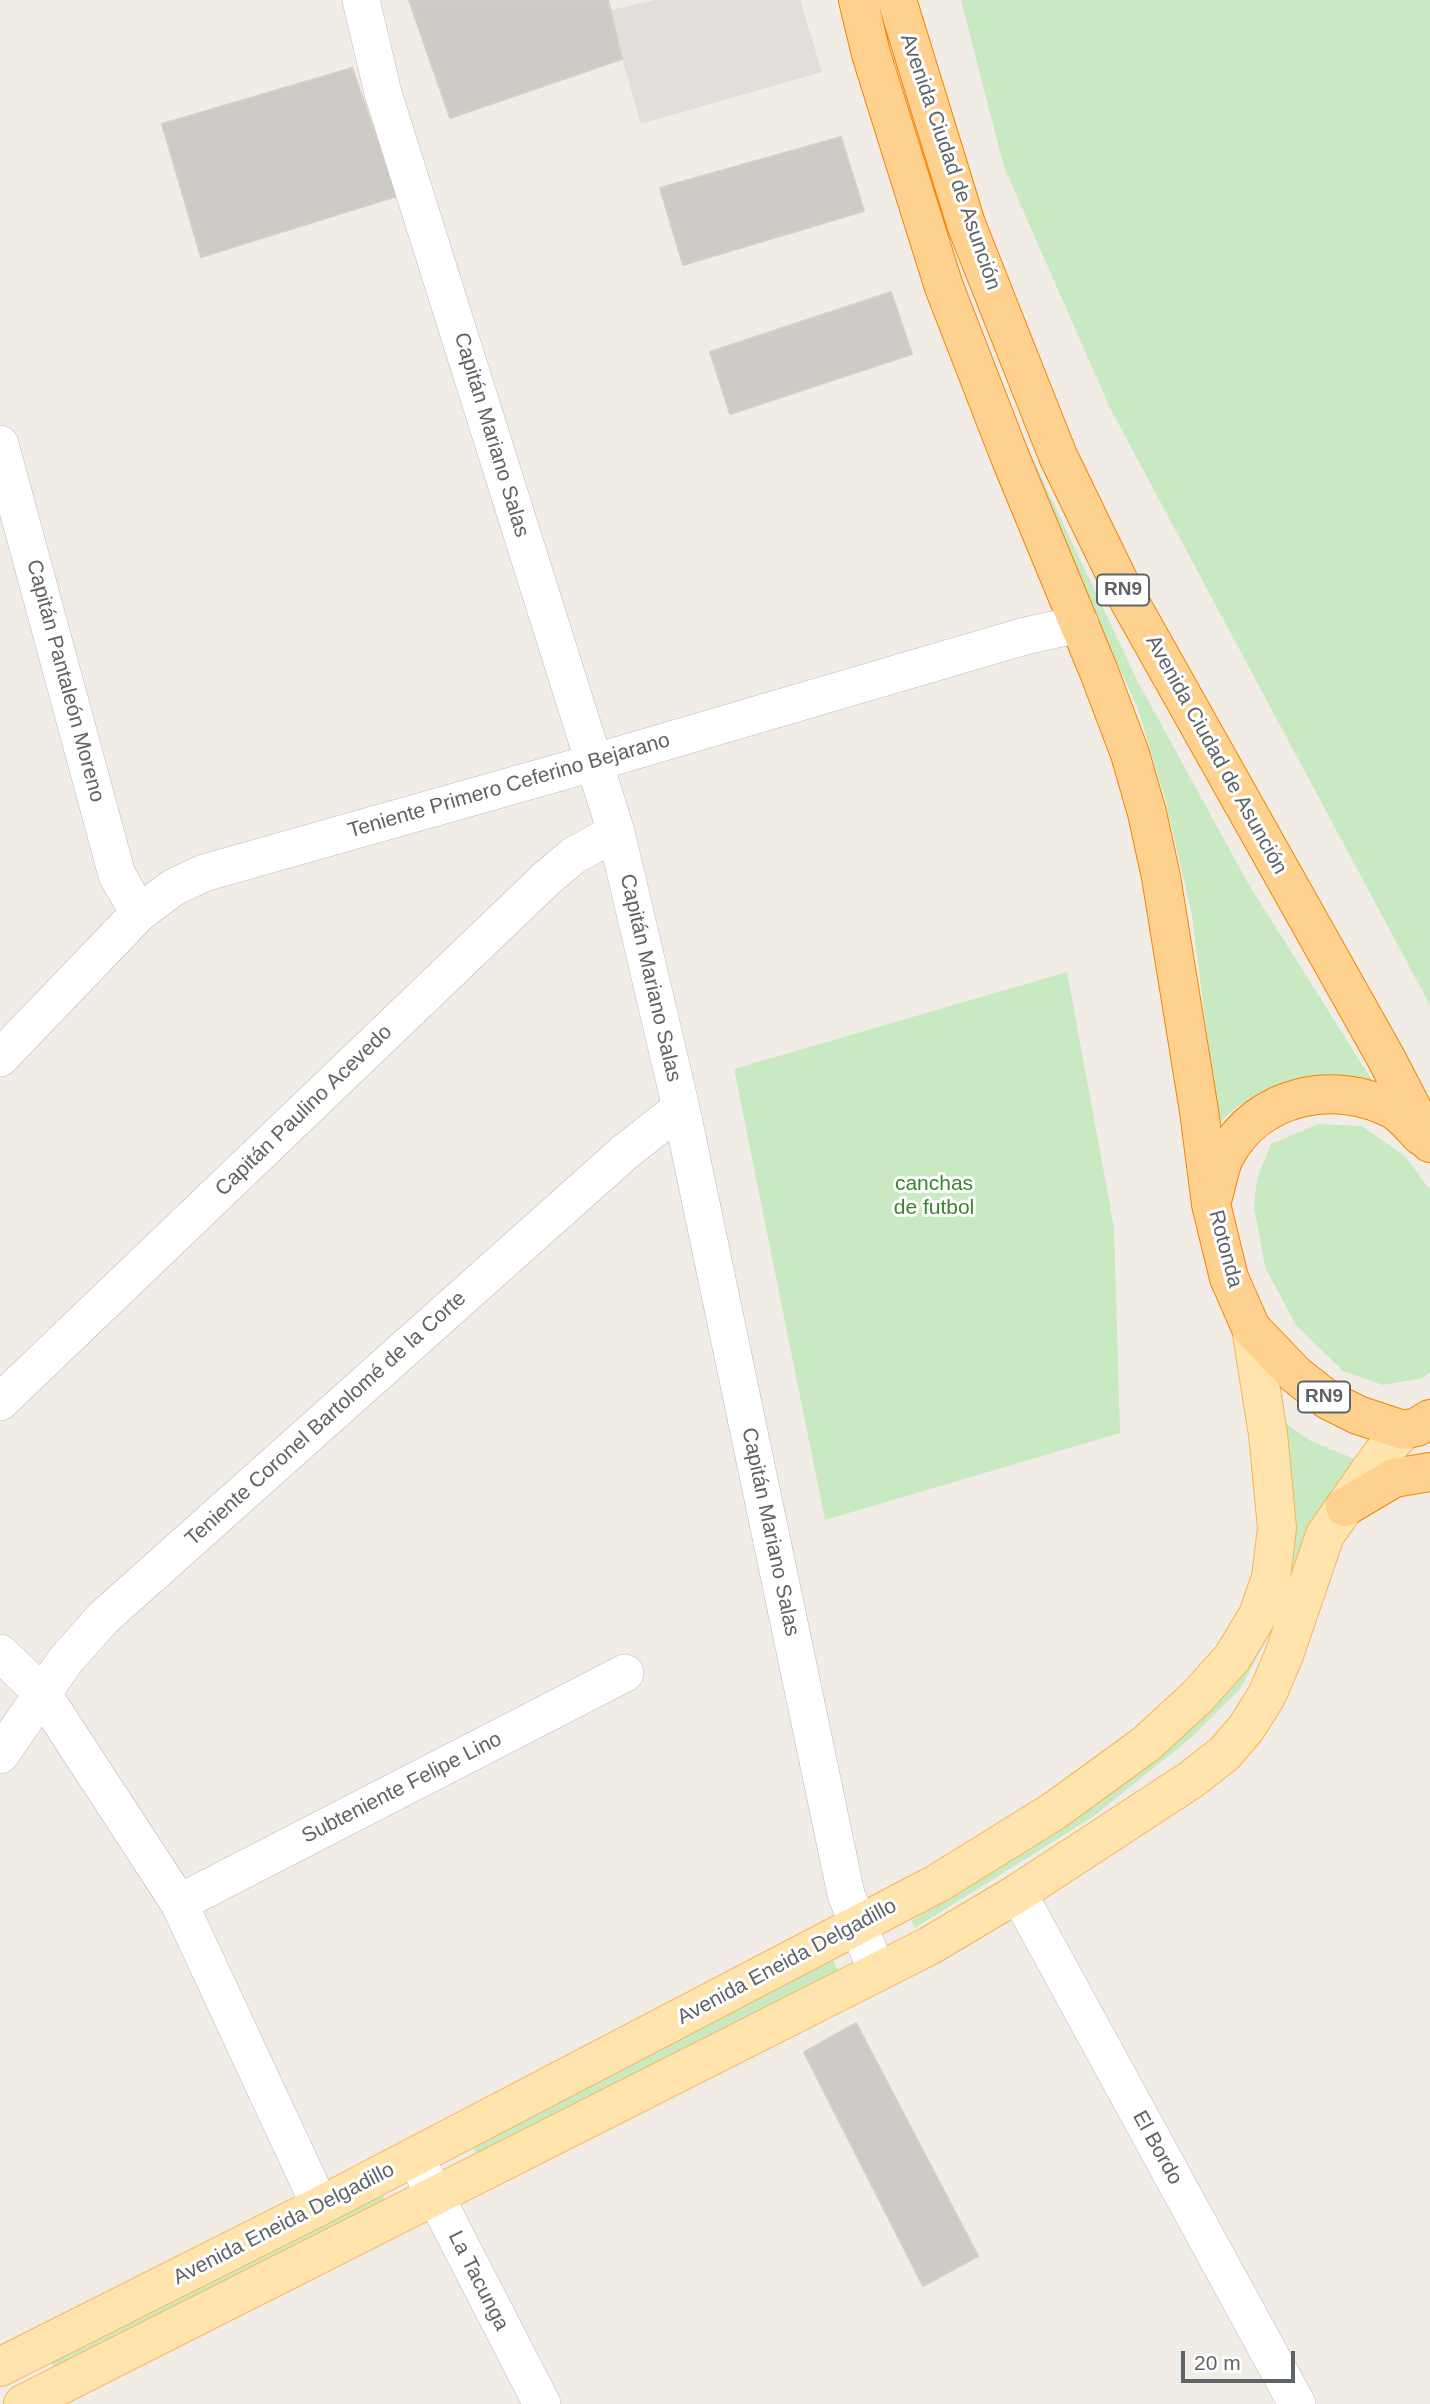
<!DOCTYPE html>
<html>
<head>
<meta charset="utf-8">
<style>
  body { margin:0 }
  #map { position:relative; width:1430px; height:2404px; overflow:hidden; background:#f1ede6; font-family:Helvetica,sans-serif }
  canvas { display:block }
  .scale { position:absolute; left:1181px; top:2351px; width:114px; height:32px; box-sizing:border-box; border:4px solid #5e6367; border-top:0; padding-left:9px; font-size:21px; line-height:24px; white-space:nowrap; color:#5e6367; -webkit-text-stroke:5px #fff; paint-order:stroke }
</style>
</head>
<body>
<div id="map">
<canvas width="1430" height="2404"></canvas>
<div class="scale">20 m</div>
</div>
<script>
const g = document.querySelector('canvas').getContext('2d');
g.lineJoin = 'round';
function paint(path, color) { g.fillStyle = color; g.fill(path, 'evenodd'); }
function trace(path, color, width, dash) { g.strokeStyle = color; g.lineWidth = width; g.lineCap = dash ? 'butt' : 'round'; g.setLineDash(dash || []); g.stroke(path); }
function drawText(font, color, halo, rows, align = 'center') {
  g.font = font + ' Helvetica,sans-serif'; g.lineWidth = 6; g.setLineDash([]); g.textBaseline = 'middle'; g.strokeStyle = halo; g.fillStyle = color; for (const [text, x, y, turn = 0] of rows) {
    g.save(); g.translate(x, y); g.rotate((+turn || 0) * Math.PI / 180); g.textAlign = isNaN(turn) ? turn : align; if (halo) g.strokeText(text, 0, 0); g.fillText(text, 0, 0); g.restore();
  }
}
const industrial = new Path2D(`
  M655 0H800L822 72 641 124 622 59 611 10Z`);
const green = new Path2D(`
  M961 0H1430V1005L1110 408 1004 167Z
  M935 221 1026 445 1138 682 1249 885 1375 1085 1331 1074 1281 1083 1240 1105 1218 1123 1192 915 1165 799 1138 709 975 350Z
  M1067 972 1114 1227 1120 1433 825 1520 734 1069Z
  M1318 1124 1362 1126 1405 1156 1430 1190V1372L1422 1378 1383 1385 1343 1371 1296 1325 1265 1267 1254 1207 1257 1178 1271 1144Z
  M1275 1416 1311 1441 1362 1462 1240 1689 1191 1738 1094 1816 915 1928 911 1921 1078 1816 1239 1676Z
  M829 1953 838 1970 478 2157 469 2139Z
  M379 2188 386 2201 56 2371 49 2359Z`);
const building = new Path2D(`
  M409 0H608L622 59 450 118Z
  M352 68 397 196 201 257 162 124Z
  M841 137 864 211 683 265 660 188Z
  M891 292 912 354 730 414 710 352Z
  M856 2023 978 2256 923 2286 804 2052Z`);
const street = new Path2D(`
  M361 0 383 93 616 832 681 1108 846 1894 877 1972
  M0 444 117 875 139 913
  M0 1058 139 913 174 887 204 873 596 762 1025 636 1080 624
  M0 1402 546 879 573 856 616 832
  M0 1653 42 1693 179 1903 320 2206
  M0 1755 65 1661 103 1618 625 1152 681 1108
  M1018 1893 1297 2404
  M179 1903 625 1673
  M415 2157 542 2404`);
const primary = new Path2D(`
  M0 2367 320 2206 938 1883 1054 1811 1146 1744 1197 1697 1232 1658 1258 1615 1271 1578 1277 1528 1268 1434 1251 1328
  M23 2404 929 1946 1018 1893 1192 1779 1225 1753 1247 1727 1267 1695 1284 1655 1325 1535 1381 1455 1403 1430`);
const highway = new Path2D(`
  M858 0 871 54 944 287 1010 457 1099 672 1130 754 1147 813 1161 877 1199 1111 1211 1204 1229 1278 1251 1328 1296 1375 1328 1400 1358 1415 1403 1430 1417 1427 1430 1419
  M897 0 966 224 1058 456 1123 590 1386 1058 1430 1143
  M1213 1197C1217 1184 1219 1168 1225 1156 1258 1094 1335 1079 1394 1110 1404 1116 1413 1128 1421 1136
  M1345 1507 1394 1478 1430 1472`);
const shields = [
  [1123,590,52],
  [1324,1397,52]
];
const shieldNames = [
  ["RN9",1123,590],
  ["RN9",1324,1397]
];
const streetNames = [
  ["Avenida Ciudad de Asunción",950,162,71],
  ["Capitán Mariano Salas",491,435,73],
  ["Capitán Pantaleón Moreno",65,681,75],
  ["Avenida Ciudad de Asunción",1216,755,61],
  ["Teniente Primero Ceferino Bejarano",509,786,-16],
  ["Capitán Mariano Salas",650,978,77],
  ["Capitán Paulino Acevedo",304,1111,-44],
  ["Rotonda",1225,1249,75],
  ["Teniente Coronel Bartolomé de la Corte",326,1419,-42],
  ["Capitán Mariano Salas",770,1532,78],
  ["Subteniente Felipe Lino",402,1788,-27],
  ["Avenida Eneida Delgadillo",787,1962,-28],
  ["El Bordo",1157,2148,61],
  ["Avenida Eneida Delgadillo",284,2224,-27],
  ["La Tacunga",478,2281,63]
];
const parkNames = [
  ["canchas",934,1184],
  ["de futbol",934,1208]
];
paint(industrial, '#e2dfda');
paint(green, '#c8e9c2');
paint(building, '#cecac5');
trace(building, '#d6cec4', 2);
trace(street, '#b7babd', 38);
trace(primary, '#f9b257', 40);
trace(highway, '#f78300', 40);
trace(street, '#fff', 37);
trace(primary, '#ffe5ad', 38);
trace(highway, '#ffd18f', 38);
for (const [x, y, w] of shields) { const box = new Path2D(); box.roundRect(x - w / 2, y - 15.5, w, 31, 5); g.fillStyle = '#fff'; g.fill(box); trace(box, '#5e6367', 2); }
drawText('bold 19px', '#5e6367', null, shieldNames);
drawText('21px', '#5e6367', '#fff', streetNames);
drawText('21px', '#398430', '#fff', parkNames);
</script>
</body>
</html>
